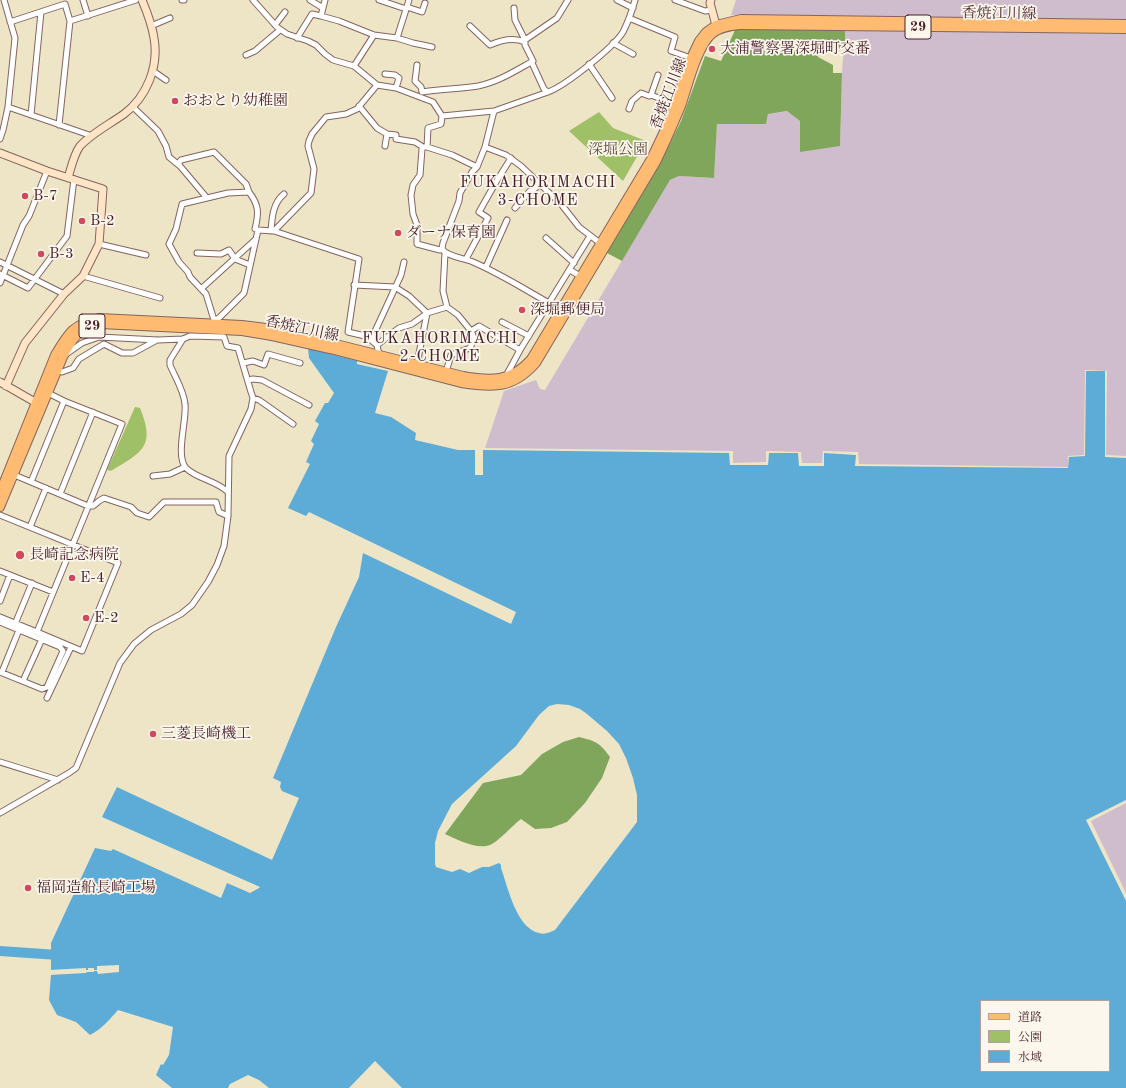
<!DOCTYPE html>
<html>
<head>
<meta charset="utf-8">
<style>
  body { margin:0 }
  #map { position:relative; width:1126px; height:1088px; overflow:hidden; background:#ede5c6; font-family:"Old Standard TT","Noto Serif JP",serif }
  canvas { display:block }
  .legend { position:absolute; left:980px; top:1000px; width:130px; height:72px; box-sizing:border-box; background:#fbf7ec; border:1px solid #b4a19f; margin:0; padding:5px 7px; list-style:none; font-size:12px; color:#4a1f2b }
  .legend li { display:flex; align-items:center; gap:8px; height:20px }
  .legend b { width:20px; border:1px solid #b4a19f }
</style>
</head>
<body>
<div id="map">
<canvas width="1126" height="1088"></canvas>
<ul class="legend">
<li><b style="height:5px;background:#febb71"></b>道路</li>
<li><b style="height:11px;background:#a0c068"></b>公園</li>
<li><b style="height:11px;background:#5dacd7"></b>水域</li>
</ul>
</div>
<script>
const g = document.querySelector('canvas').getContext('2d');
g.lineJoin = 'round';
function paint(path, color) { g.fillStyle = color; g.fill(path, 'evenodd'); }
function trace(path, color, width, dash) { g.strokeStyle = color; g.lineWidth = width; g.lineCap = dash ? 'butt' : 'round'; g.setLineDash(dash || []); g.stroke(path); }
function drawText(font, color, halo, rows, align = 'center') {
  g.font = font + ' "Old Standard TT","Noto Serif JP",serif'; g.lineWidth = 3.5; g.setLineDash([]); g.textBaseline = 'middle'; g.strokeStyle = halo; g.fillStyle = color; for (const [text, x, y, turn = 0] of rows) {
    g.save(); g.translate(x, y); g.rotate((+turn || 0) * Math.PI / 180); g.textAlign = isNaN(turn) ? turn : align; if (halo) g.strokeText(text, 0, 0); g.fillText(text, 0, 0); g.restore();
  }
}
const industrial = new Path2D(`
  M736 0H1126V20L731 15Z
  M845 30 1126 34V456L1106 455 1107 371 1085 370 1084 455 1068 456V467L859 464 858 452 823 451 822 463H802L801 452 766 451V462L733 463V451L485 448 504 391 536 380 540 389 545 390 670 180 679 176 714 178 717 124H766L768 114 788 111 800 121 840 146 842 73Z
  M1126 803V893L1091 821Z`);
const green = new Path2D(`
  M599 112 613 128 646 141 623 181 569 131Z
  M135 407 140 408C156 447 142 452 111 471L107 470Z`);
const forest = new Path2D(`
  M842 28 845 31V48L819 49 818 57 833 65V73H842L840 146 800 152V121L787 111 768 114 766 124H717L714 178 679 176 670 180 622 261 607 253 660 164 681 121 705 56 721 61 735 30Z
  M579 737C596 741 600 743 610 757L602 778 585 803 567 822 551 828 535 829 521 819C513 825 498 842 490 845 477 850 456 839 445 834L483 783 521 775 542 754 563 742Z`);
const water = new Path2D(`
  M308 348 357 361V364L388 371 375 413 391 417 416 433 415 440 458 450H475V475H483V450L729 453 730 465H768L769 453H798L799 466H824V453L856 455 855 466 1068 468 1069 457 1085 456 1086 371H1105V457L1126 458V800L1086 820 1126 901V1088H402L375 1061 349 1088H269L259 1080 248 1075 230 1084 228 1088H172L156 1075 161 1064 163 1065 169 1055 173 1027 118 1010C109 1020 102 1029 90 1035L76 1022 57 1015 49 1000 51 975V943L95 848 111 851 113 849 221 898 227 883 250 893 259 888 260 887 102 817 117 787 272 860 299 798 282 791 280 787 281 782 273 778 336 627 359 577 363 553 511 624 516 612 309 512 306 516 288 508 310 464 306 462 314 444 311 441 319 424 315 421 325 403H328L334 393 309 358ZM557 704 569 705 580 709 587 714 607 731 619 744 626 758 633 778 637 795V822L555 930C550 932 545 935 539 933 516 928 508 887 501 868V865L499 863 489 867H482L469 873 460 869 452 872 436 867 435 864V843L438 831 452 804 516 746 539 715 549 706ZM981 1001H1109V1071H981Z`);
const pier = new Path2D(`
  M119 965V972L98 974 97 971H94V972H87L86 973 49 975V970L86 968V970H88V968H94V970H97V966Z`);
const river = new Path2D(`
  M0 951 58 955`);
const street = new Path2D(`
  M83 0 88 16
  M182 0H184
  M253 0 277 27 287 34 308 41 316 45 325 54 333 60 354 66 377 85 396 88 433 102 442 116 441 124 428 128 427 147H423L422 149 420 175 413 185 411 195 413 214 417 225V244L440 250 442 249C448 257 464 258 473 262 499 273 524 289 549 303V305L559 311
  M310 0 323 8
  M325 0 321 16 339 21 374 35 397 38 409 0
  M379 0 406 9
  M568 0 557 18 525 40V45L533 61 532 63 544 89 548 92C565 86 614 47 623 32 628 22 632 11 635 0
  M617 0 633 8
  M675 0 705 11 712 10
  M407 7 422 12 425 3
  M514 8 515 20 525 40
  M629 18 675 37 671 51 691 58
  M10 22 65 4 70 21 136 0
  M275 25 285 12
  M151 26 170 18
  M470 26 490 45C501 40 514 37 525 42
  M297 38 312 14 321 16
  M397 38 413 43 432 47
  M613 43 633 54
  M246 55 255 51 280 30
  M589 64 612 98
  M417 65 415 81 421 87 422 92C440 89 460 89 478 86 498 82 515 71 533 61
  M354 66 374 35
  M153 71 166 80
  M385 74 395 75 399 78 396 88
  M651 95 658 75
  M359 106 377 128 387 134 396 135V139L415 142 423 147
  M8 107 92 136
  M133 107 158 131 166 146 169 157 180 166 207 198
  M629 109 632 101 641 93 649 96 651 95 674 104
  M31 115 41 12
  M442 116 494 111 548 92
  M59 125 70 21
  M0 139 3 130 8 107 15 38 4 0
  M385 146 387 134
  M427 147 452 155 477 167
  M485 147 506 155 521 166 561 204 579 227 600 243
  M178 164 181 160 214 152 246 184 249 192
  M515 208 530 191 533 190 540 184
  M258 230 274 231 311 193 314 169 308 146 309 141 312 134 326 117 346 114 357 109 377 85
  M271 231C272 217 273 203 284 194
  M274 231 359 259 348 332 365 336 371 340
  M546 238 574 263
  M99 244 146 255
  M442 249 443 243 459 201 460 193 472 172 477 167 485 147 494 111
  M197 253 221 254 229 250 235 259 250 265
  M445 253 443 291 447 307 458 315 471 331 474 338 470 348 451 355 446 372
  M466 259 488 218 479 212 496 182 511 158
  M0 262 64 294
  M486 267 507 220
  M570 270 580 276
  M0 274 28 288 67 236 74 179
  M83 276 160 298
  M0 283 23 225 29 216 47 171
  M354 285 395 287 409 296 427 313
  M201 289 256 239
  M427 313 447 307
  M213 322 220 317 244 293 258 230 255 229C259 213 259 205 249 192L228 193 182 204 176 229 169 244 179 262 188 272 190 277 206 294 214 320
  M502 322 529 336
  M471 331 479 326 520 350
  M183 339 170 360V365C175 377 184 391 185 404 187 420 175 456 186 468 197 479 215 480 228 492
  M377 345 399 328 412 324 426 314
  M379 355 377 345 371 340 401 275 404 262
  M243 363 253 361 264 365 268 354 300 363
  M417 364 427 313
  M57 370 62 372 73 368 79 359 104 344 122 353H133L157 340
  M506 376 520 350 590 236
  M248 380 253 379 262 380 309 405
  M253 398 259 400 293 424
  M12 474 88 506H93L99 501 104 498 131 507 137 513 149 517 164 502H216L219 512 228 516
  M153 476 170 474 185 467
  M31 482 64 401
  M60 494 93 412
  M0 515 118 563 82 651 37 632
  M30 527 46 488
  M0 571 53 592
  M0 601 10 575
  M0 617 37 632 122 424 64 401 46 392
  M0 622 60 647 63 651 47 687 42 689 0 672
  M15 624 32 583
  M2 672 19 630
  M23 681 42 639
  M47 698 71 647
  M0 762 58 780
  M0 813 69 773 76 768 120 663 134 644 151 630 181 614 192 605 208 582 217 565 224 546 228 516 229 456 251 409 253 398 251 392 238 348 227 346 224 337 190 336 183 339 158 340 99 337 82 343 65 355`);
const secondary = new Path2D(`
  M711 0 710 3 716 25
  M0 153 47 171 103 189 99 244 83 276 64 294 25 343 6 386
  M68 178C71 168 74 154 80 146 92 133 110 124 124 114 147 97 159 66 154 38 152 25 147 12 142 0
  M0 382 40 405`);
const primary = new Path2D(`
  M0 492 55 355C68 333 73 324 99 318L242 325 274 329 332 343 463 376C490 381 511 382 531 359L651 159 668 123 691 58 699 41 706 32 716 25 741 19 1126 24
  M0 507 63 357C73 337 78 330 100 324L242 331 272 336 330 349 461 383C494 388 513 389 536 363L656 162C665 144 673 125 681 106 688 86 697 47 712 34 720 27 732 26 741 25L1126 29`);
const markers = [
  [712,49,4,"#d1495b"],
  [175,101,4,"#d1495b"],
  [25,196,4,"#d1495b"],
  [82,221,4,"#d1495b"],
  [398,233,4,"#d1495b"],
  [41,254,4,"#d1495b"],
  [522,310,4,"#d1495b"],
  [20,555,5,"#d1495b"],
  [72,578,4,"#d1495b"],
  [86,618,4,"#d1495b"],
  [153,734,4,"#d1495b"],
  [28,888,4,"#d1495b"]
];
const shields = [
  [918,27,26],
  [92,326,26]
];
const shieldNames = [
  ["29",918,27],
  ["29",92,326]
];
const streetNames = [
  ["香焼江川線",999,14,1],
  ["香焼江川線",669,94,-69],
  ["香焼江川線",302,329,12]
];
const poiNames = [
  ["大浦警察署深堀町交番",720,49],
  ["おおとり幼稚園",183,101],
  ["B-7",33,196],
  ["B-2",90,221],
  ["ダーナ保育園",406,233],
  ["B-3",49,254],
  ["深堀郵便局",530,310],
  ["長崎記念病院",29,555],
  ["E-4",80,578],
  ["E-2",94,618],
  ["三菱長崎機工",161,734],
  ["福岡造船長崎工場",36,888]
];
const parkNames = [
  ["深堀公園",618,150]
];
const neighbourhoodNames = [
  ["FUKAHORIMACHI",538,183],
  ["3-CHOME",538,201],
  ["FUKAHORIMACHI",440,339],
  ["2-CHOME",440,357]
];
paint(industrial, '#cfbdce');
paint(green, '#a0c068');
paint(forest, '#80a65c');
paint(water, '#5dacd7');
paint(pier, '#ede5c6');
trace(river, '#5dacd7', 10);
trace(street, '#836461', 7);
trace(secondary, '#836461', 9);
trace(primary, '#836461', 10);
trace(street, '#fff', 5);
trace(secondary, '#ffe4c6', 7);
trace(primary, '#febb71', 8);
for (const [x, y, r, color] of markers) { const dot = new Path2D(); dot.arc(x, y, r, 0, 2 * Math.PI); g.fillStyle = color; g.fill(dot); trace(dot, '#fbf7ec', 1.5); }
for (const [x, y, w] of shields) { const box = new Path2D(); box.roundRect(x - w / 2, y - 12, w, 24, 3); g.fillStyle = '#fbf7ec'; g.fill(box); trace(box, '#4a1f2b', 1); }
drawText('bold 14px', '#4a1f2b', null, shieldNames);
drawText('15px', '#4a1f2b', '#fbf7ec', streetNames);
drawText('15px', '#4a1f2b', '#fbf7ec', poiNames, 'left');
drawText('15px', '#644f3d', '#fbf7ec', parkNames);
g.letterSpacing = '1px';
drawText('16px', '#4a1f2b', '#fbf7ec', neighbourhoodNames);
g.letterSpacing = '0px';
</script>
</body>
</html>
